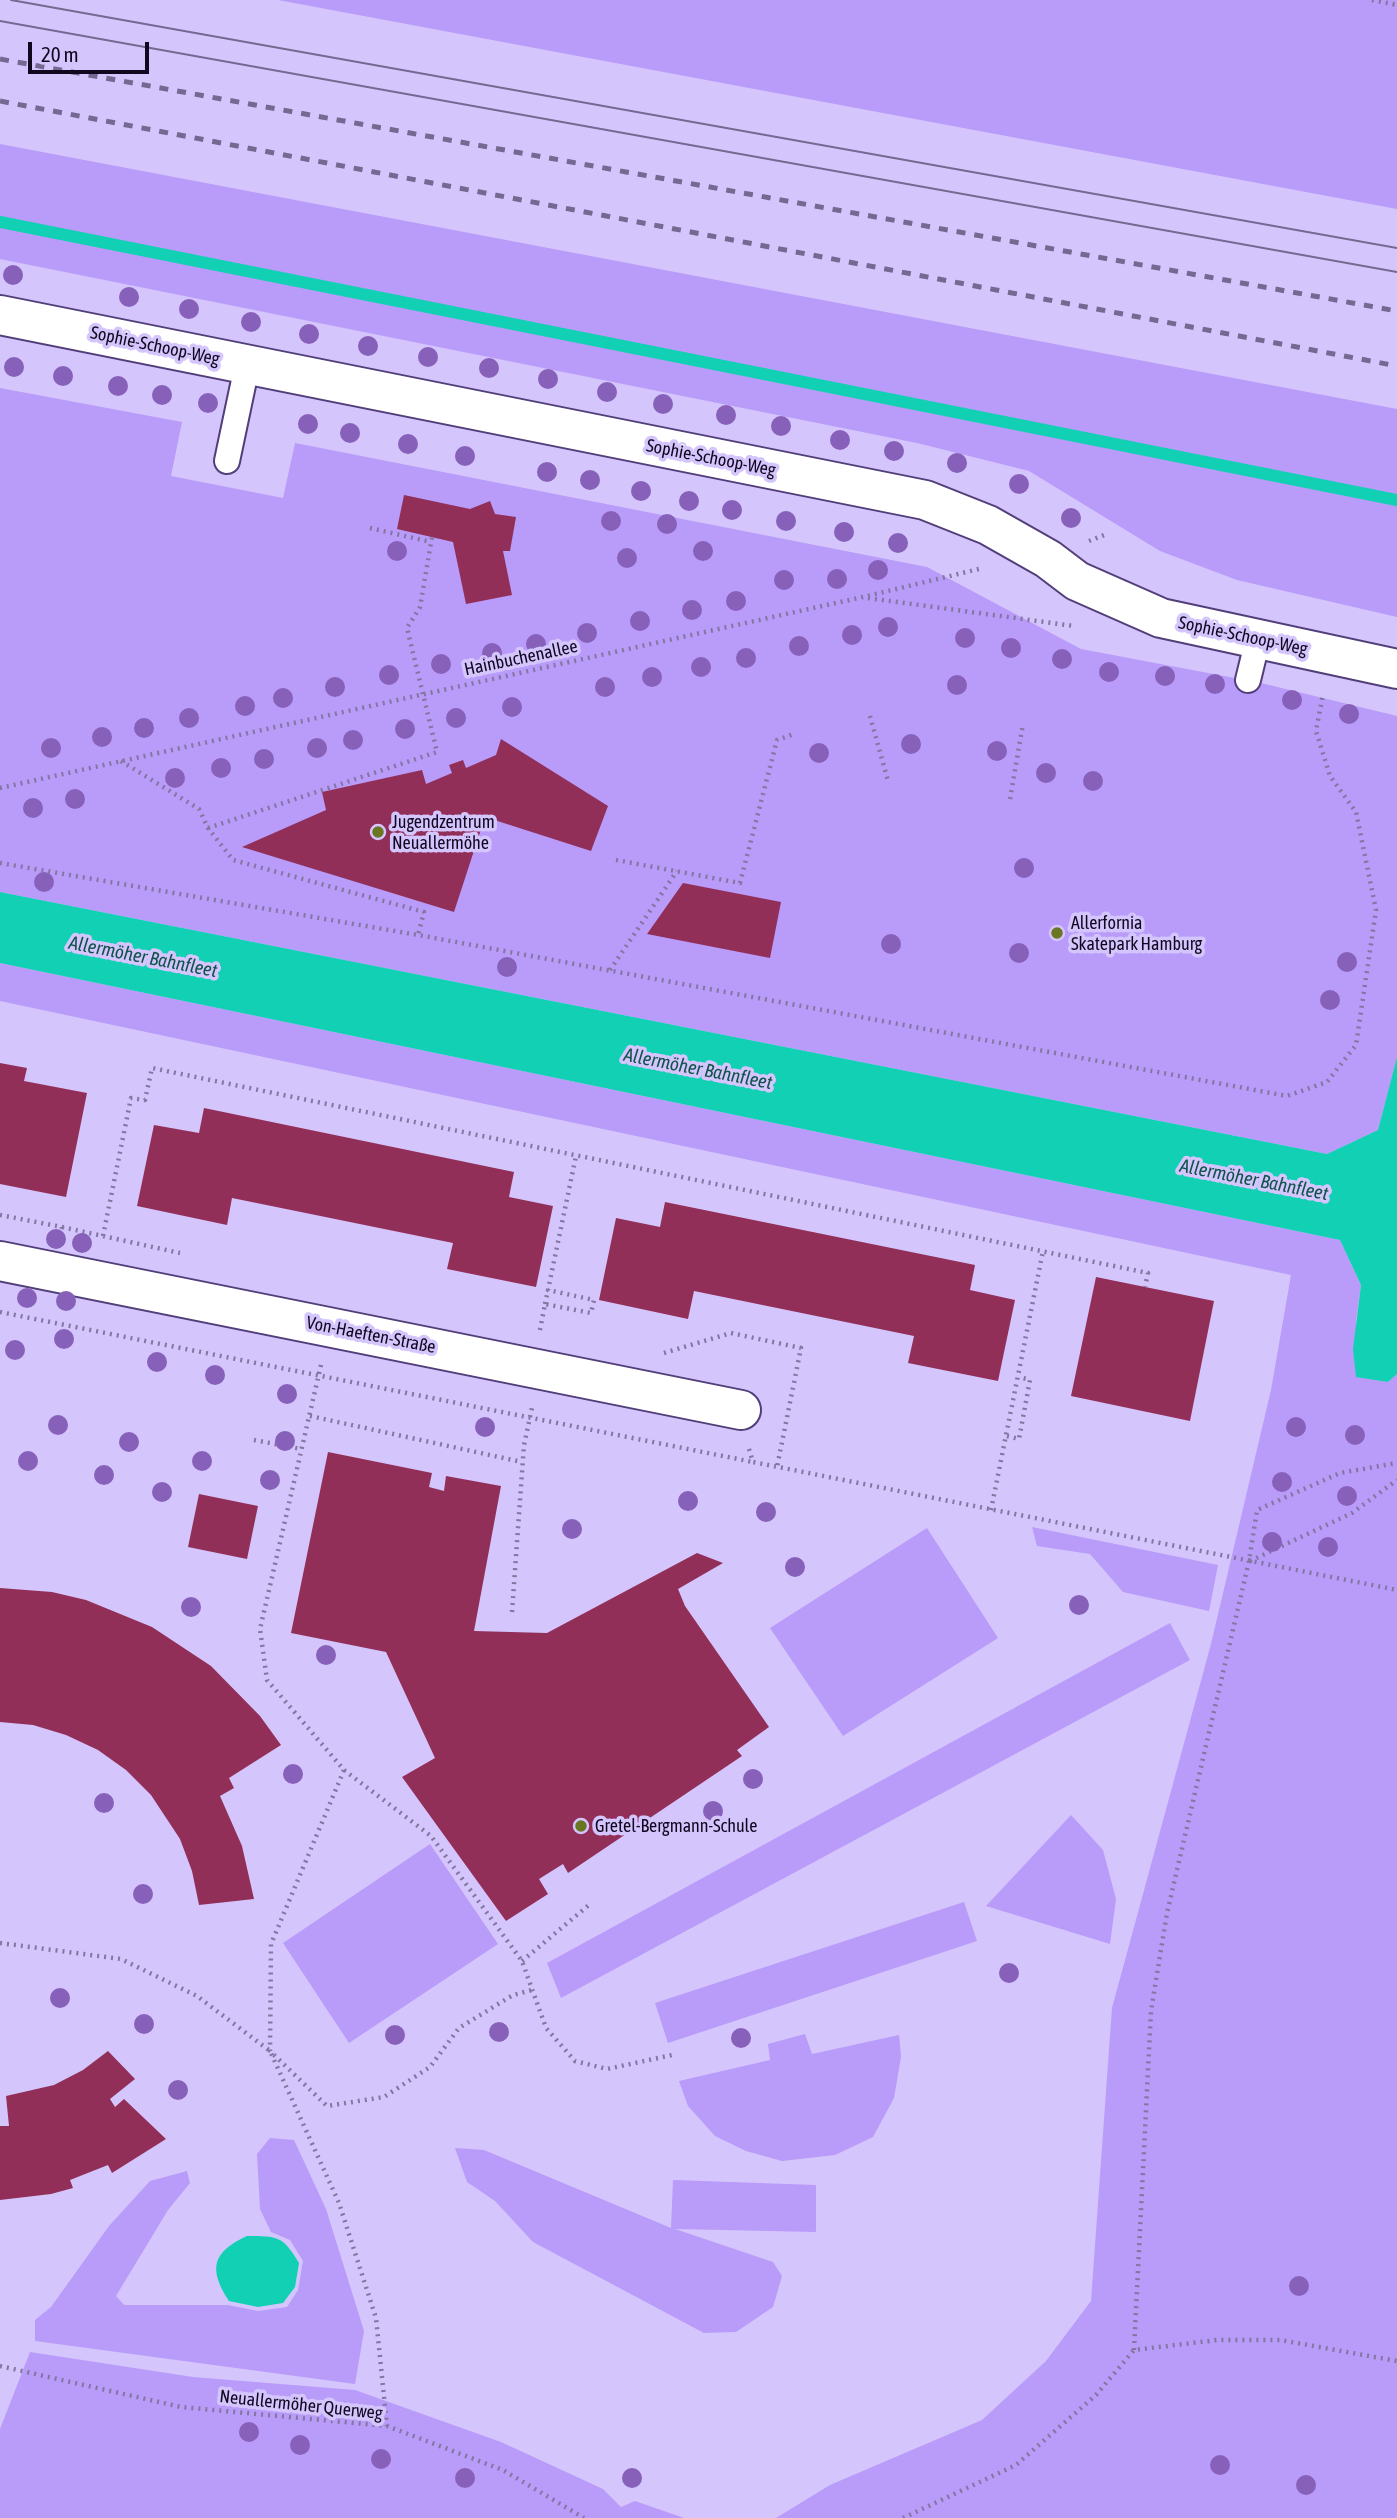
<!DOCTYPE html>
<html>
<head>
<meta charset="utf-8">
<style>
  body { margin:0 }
  #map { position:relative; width:1397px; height:2518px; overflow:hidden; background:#d5c5fd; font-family:"Asap Condensed",sans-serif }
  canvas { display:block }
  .scale { position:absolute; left:28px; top:42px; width:121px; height:32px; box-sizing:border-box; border:4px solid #110820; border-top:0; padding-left:9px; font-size:21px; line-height:24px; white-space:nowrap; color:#110820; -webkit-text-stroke:5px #d5c5fd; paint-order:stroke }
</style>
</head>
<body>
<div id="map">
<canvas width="1397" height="2518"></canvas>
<div class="scale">20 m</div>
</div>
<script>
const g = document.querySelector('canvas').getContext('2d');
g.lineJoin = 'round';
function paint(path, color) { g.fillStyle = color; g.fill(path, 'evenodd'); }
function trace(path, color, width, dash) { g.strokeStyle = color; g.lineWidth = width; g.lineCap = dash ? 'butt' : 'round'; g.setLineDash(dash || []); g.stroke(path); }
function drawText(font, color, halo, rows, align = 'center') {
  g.font = font + ' "Asap Condensed",sans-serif'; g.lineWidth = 7; g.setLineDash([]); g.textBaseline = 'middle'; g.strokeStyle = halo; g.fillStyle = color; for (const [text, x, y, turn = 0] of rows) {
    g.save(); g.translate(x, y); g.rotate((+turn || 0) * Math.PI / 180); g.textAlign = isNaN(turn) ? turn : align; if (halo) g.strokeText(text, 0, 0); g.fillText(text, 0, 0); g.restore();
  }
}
const green = new Path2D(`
  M278 0H1397V209Z
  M0 144 1397 409V617L1237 580 1160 551 1029 471 917 443 0 259Z
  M0 388 182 422 171 476 283 498 295 443 927 567 1081 649 1261 683 1397 716V1057L1378 1130 1327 1154 0 892Z
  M0 963 1340 1240 1361 1285 1356 1321V1376L1388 1382 1397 1374V2518H776L830 2485 982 2420 1046 2361 1091 2301 1112 2008 1211 1644 1271 1390 1291 1275 0 1001Z
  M1032 1527 1218 1565 1209 1611 1123 1592 1090 1554 1037 1546Z
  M927 1528 998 1638 843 1736 770 1628Z
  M1170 1623 1190 1660 561 1998 547 1963Z
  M1071 1815 1103 1850 1116 1899 1110 1944 986 1906Z
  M430 1844 498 1944 349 2043 283 1943Z
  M964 1902 977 1941 668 2043 655 2003Z
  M805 2034 812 2054 899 2035 901 2057 894 2098 873 2137 835 2155 782 2161 746 2151 715 2136 688 2106 679 2081 770 2060 768 2044Z
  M270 2138 294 2140 326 2209 364 2331 355 2384 35 2341V2320L51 2307 109 2226 150 2181 187 2171 190 2183 168 2210 116 2296 124 2305H228L258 2311 287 2307 298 2290 303 2261 290 2240 271 2232 260 2209 257 2154Z
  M455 2148 484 2150 671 2228 673 2180 816 2185V2232L675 2229 773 2262 782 2276 773 2307 736 2332 704 2333 533 2242 495 2201 467 2182Z
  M30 2352 193 2377 355 2390 501 2442 603 2489 621 2507 635 2501 684 2518H0V2429Z`);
const water = new Path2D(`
  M0 892 1327 1154 1378 1130 1397 1057V1374L1388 1382 1356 1377 1353 1349 1361 1285 1340 1240 0 963Z
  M247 2236C278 2236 283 2236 299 2263L295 2287 283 2303 258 2307 229 2301C208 2269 212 2252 247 2236Z`);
const stream = new Path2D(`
  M0 222 1397 500`);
const building = new Path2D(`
  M404 495 470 509 490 501 495 514 516 517 510 551H503L512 595 466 604 453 542 397 529Z
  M501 739 608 806 591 851 485 817 454 912 242 847 326 810 322 792 422 770 426 784 452 773 449 765 463 760 466 768 496 755Z
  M683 883 781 902 770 958 647 934Z
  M0 1063 27 1068 24 1081 87 1093 66 1197 0 1184Z
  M204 1108 514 1172 509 1197 553 1206 536 1287 447 1269 453 1243 232 1198 227 1225 137 1206 154 1125 199 1133Z
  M665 1202 975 1265 970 1290 1015 1300 998 1381 908 1363 914 1336 694 1291 688 1319 599 1300 616 1218 660 1227Z
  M1096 1277 1214 1301 1190 1421 1071 1396Z
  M328 1452 432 1473 429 1487 444 1491 446 1476 501 1486 474 1631 547 1633 697 1553 723 1563 678 1589 685 1606 769 1727 737 1750 742 1756 568 1873 563 1864 539 1879 548 1894 506 1921 402 1777 435 1758 386 1652 291 1633Z
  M199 1494 258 1506 247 1559 188 1547Z
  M0 1588 52 1592 86 1600 152 1627 211 1666 260 1716 281 1745 229 1778 234 1788 220 1796 242 1846 254 1899 199 1905 192 1871 180 1839 151 1795 126 1770 98 1750 66 1735 33 1725 0 1722Z
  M108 2051 135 2079 110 2099 115 2107 124 2099 166 2139 112 2173 108 2165 70 2180 73 2188 51 2194 0 2200V2126H9L6 2096 54 2085 83 2070Z`);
const path = new Path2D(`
  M1372 0 1397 5
  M370 528 431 542
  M1089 541 1104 535
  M868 598 1074 626
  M870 716 888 781
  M121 761 199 809 208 828 233 860 424 912 418 935
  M0 788 863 597 983 568
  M1010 799 1023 724
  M208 828 437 752 407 628 420 607 432 537
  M616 860 740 883 777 740 794 734
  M0 863 418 935 1287 1096 1327 1082 1356 1045 1376 910 1356 812 1330 776 1316 731 1323 694
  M610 970 677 871
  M0 1215 62 1227V1230
  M62 1227 180 1253
  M103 1236 131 1098 145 1100 152 1068 1148 1273 1145 1287
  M545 1304 548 1290
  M0 1312 753 1462
  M540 1330 545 1304 591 1313 594 1300 548 1290 576 1156
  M664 1353 731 1333 801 1348 777 1467
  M321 1365 260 1629 267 1680 344 1770 271 1944 270 2051 327 2106 384 2097 430 2067 459 2028 513 1995 532 1990
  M310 1416 522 1462
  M1007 1436 1019 1439 1030 1380 1019 1377
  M254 1440 301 1449
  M749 1449 753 1462 1397 1590
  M991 1510 1043 1251
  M1250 1561 1352 1513 1397 1480
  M512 1612 524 1445 532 1408
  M344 1770 431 1836 522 1961 546 2028 575 2061 607 2069 672 2055
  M0 1943 121 1959 197 1996 270 2051 339 2203 376 2318 387 2426
  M522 1961 589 1905
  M1134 2350 1151 2011 1167 1913 1249 1561 1257 1510 1340 1473 1397 1463
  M0 2366 181 2407 387 2426 503 2470 584 2518
  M903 2518 1016 2465 1096 2395 1134 2350 1217 2340H1280L1397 2361`);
const service = new Path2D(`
  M227 461 247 366
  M1248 680 1258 639`);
const minor = new Path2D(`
  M0 1261 741 1410`);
const tertiary = new Path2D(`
  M0 315 925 500 988 525 1048 559 1077 581 1161 618 1397 669`);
const tram = new Path2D(`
  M11 0 1397 248
  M0 21 1397 272`);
const rail = new Path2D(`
  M0 59 1397 311
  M0 101 1397 366`);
const trees = [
  [13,275],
  [129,297],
  [189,309],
  [251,322],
  [309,334],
  [368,346],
  [428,357],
  [14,367],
  [489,368],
  [63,376],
  [548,379],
  [118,386],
  [607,392],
  [162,395],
  [208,403],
  [663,404],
  [726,415],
  [308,424],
  [781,426],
  [350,433],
  [840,440],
  [408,444],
  [894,451],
  [465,456],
  [957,463],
  [547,472],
  [590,480],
  [1019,484],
  [641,491],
  [689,501],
  [732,510],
  [1071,518],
  [611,521],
  [786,521],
  [667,524],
  [844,532],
  [898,543],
  [397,551],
  [703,551],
  [627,558],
  [878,570],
  [837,579],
  [784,580],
  [736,601],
  [692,610],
  [640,621],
  [888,627],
  [587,633],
  [852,635],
  [965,638],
  [536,644],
  [799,646],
  [1011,648],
  [492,653],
  [746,658],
  [1062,659],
  [441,664],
  [701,667],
  [1109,672],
  [389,675],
  [1165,676],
  [652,677],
  [1215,684],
  [957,685],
  [335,687],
  [605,687],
  [283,698],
  [1292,700],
  [245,706],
  [512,707],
  [1349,714],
  [189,718],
  [456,718],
  [144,728],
  [405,729],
  [102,737],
  [353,740],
  [911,744],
  [51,748],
  [317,748],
  [997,751],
  [819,753],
  [264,759],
  [221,768],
  [1046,773],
  [175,778],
  [1093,781],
  [75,799],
  [33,808],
  [1024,868],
  [44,882],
  [891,944],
  [1019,953],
  [1347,962],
  [507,967],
  [1330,1000],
  [56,1239],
  [82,1243],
  [27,1298],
  [66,1301],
  [64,1339],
  [15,1350],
  [157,1362],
  [215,1375],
  [287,1394],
  [58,1425],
  [485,1427],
  [1296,1427],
  [1355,1435],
  [285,1441],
  [129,1442],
  [28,1461],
  [202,1461],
  [104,1475],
  [270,1480],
  [1282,1482],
  [162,1492],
  [1347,1496],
  [688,1501],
  [766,1512],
  [572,1529],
  [1272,1542],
  [1328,1547],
  [795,1567],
  [1079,1605],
  [191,1607],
  [326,1655],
  [293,1774],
  [753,1779],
  [104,1803],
  [713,1811],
  [143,1894],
  [1009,1973],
  [60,1998],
  [144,2024],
  [499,2032],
  [395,2035],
  [741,2038],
  [178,2090],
  [1299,2286],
  [249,2432],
  [300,2445],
  [381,2459],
  [1220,2465],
  [465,2478],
  [632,2478],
  [1306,2485]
];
const markers = [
  [378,832,7,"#697622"],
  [1057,933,7,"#697622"],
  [581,1826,7,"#697622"]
];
const streetNames = [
  ["Sophie-Schoop-Weg",155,346,12],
  ["Sophie-Schoop-Weg",711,458,11],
  ["Sophie-Schoop-Weg",1243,636,12],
  ["Hainbuchenallee",521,658,-12],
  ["Von-Haeften-Straße",371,1335,11],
  ["Neuallermöher Querweg",301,2405,6]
];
const poiNames = [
  ["Jugendzentrum",392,822],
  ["Neuallermöhe",392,843],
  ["Allerfornia",1071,923],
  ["Skatepark Hamburg",1071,944],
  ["Gretel-Bergmann-Schule",595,1826]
];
const waterNames = [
  ["Allermöher Bahnfleet",143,957,11],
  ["Allermöher Bahnfleet",698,1069,11],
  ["Allermöher Bahnfleet",1254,1180,11]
];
paint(green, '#b99bf9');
paint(water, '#11d0b4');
trace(stream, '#11d0b4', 12);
paint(building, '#922f59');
trace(service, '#523e79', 28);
trace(minor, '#523e79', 42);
trace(tertiary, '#523e79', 42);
trace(path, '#8376a0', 4.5, [2, 5]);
trace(service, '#fff', 24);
trace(minor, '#fff', 38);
trace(tertiary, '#fff', 38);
trace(tram, '#756891', 2);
trace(rail, '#756891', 5, [9, 9]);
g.fillStyle = '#8761b9';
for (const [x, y] of trees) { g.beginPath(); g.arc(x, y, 10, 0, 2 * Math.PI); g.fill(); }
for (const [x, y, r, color] of markers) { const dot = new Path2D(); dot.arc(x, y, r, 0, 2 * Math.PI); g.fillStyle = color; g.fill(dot); trace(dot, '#d5c5fd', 2.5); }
drawText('18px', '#110820', '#d5c5fd', streetNames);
drawText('18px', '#110820', '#d5c5fd', poiNames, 'left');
drawText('italic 19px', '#105449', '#d5c5fd', waterNames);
</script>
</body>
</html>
